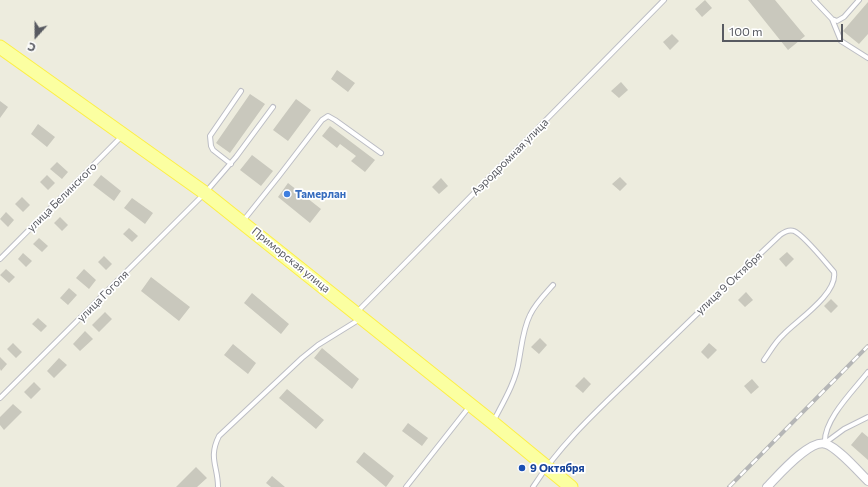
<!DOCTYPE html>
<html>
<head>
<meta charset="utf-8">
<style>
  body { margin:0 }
  #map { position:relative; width:868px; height:487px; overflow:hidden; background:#edecde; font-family:Commissioner,sans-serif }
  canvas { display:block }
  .north { position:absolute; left:16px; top:16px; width:40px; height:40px; -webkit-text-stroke:3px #fff; paint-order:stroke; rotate:201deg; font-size:11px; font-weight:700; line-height:16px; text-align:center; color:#585a61 }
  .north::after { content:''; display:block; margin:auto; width:14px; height:18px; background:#585a61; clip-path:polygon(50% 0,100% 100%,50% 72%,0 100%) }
  .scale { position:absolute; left:722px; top:24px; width:121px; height:18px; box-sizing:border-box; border:2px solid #585a61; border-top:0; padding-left:5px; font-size:12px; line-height:14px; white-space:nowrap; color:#585a61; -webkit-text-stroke:3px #fff; paint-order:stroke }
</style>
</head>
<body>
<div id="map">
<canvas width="868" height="487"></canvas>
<div class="north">С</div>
<div class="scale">100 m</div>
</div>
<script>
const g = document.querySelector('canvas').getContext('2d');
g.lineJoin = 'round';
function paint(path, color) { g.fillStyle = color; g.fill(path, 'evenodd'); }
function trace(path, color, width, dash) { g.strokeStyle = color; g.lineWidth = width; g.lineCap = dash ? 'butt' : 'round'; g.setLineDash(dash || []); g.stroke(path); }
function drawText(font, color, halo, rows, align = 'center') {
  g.font = font + ' Commissioner,sans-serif'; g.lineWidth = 3.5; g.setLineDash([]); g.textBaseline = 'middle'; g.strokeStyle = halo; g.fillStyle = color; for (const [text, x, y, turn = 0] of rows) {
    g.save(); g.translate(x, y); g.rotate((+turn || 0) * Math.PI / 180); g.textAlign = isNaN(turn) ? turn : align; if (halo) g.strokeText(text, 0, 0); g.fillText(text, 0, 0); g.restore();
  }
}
const building = new Path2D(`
  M705 0 712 8 702 17 695 9Z
  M748 0H775L805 36 788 50Z
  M868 2V34L859 44 843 31Z
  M672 34 679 41 670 50 663 42Z
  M337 70 355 83 348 92 331 79Z
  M621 82 628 90 619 98 611 91Z
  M250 94 265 104 230 153 216 143Z
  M296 99 311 110 288 141 273 130Z
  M0 101 8 107 0 118Z
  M38 124 55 137 47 147 31 134Z
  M330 126 375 160 365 172 351 161 356 156 340 144 337 148 322 136Z
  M252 155 273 171 261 186 240 170Z
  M57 162 68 172 62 179 50 169Z
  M47 175 55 183 48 190 40 182Z
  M101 175 121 191 114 201 93 185Z
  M620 177 627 184 620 191 612 184Z
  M441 178 448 186 439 194 432 187Z
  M288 183 321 209 310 223 278 197Z
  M22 197 30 205 23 212 15 204Z
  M132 198 153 213 145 224 124 208Z
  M6 212 14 220 8 227 0 219Z
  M60 217 68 225 62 231 54 223Z
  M129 228 138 236 132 242 123 234Z
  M39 238 48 246 42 252 33 244Z
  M787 252 794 259 786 267 779 259Z
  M23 253 32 261 26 267 18 259Z
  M104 256 112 264 106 270 98 262Z
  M6 269 15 277 9 283 0 275Z
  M84 269 96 280 89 289 76 278Z
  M151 277 190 307 179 321 141 291Z
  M69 288 77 295 68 305 60 298Z
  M746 292 753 300 745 307 738 300Z
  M252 293 289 324 281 334 244 303Z
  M831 299 838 306 831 313 824 306Z
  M105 312 112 319 99 332 92 325Z
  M38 318 47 326 41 332 32 324Z
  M85 331 93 339 80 351 73 344Z
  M540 338 547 345 539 354 531 347Z
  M13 343 22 352 16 358 7 349Z
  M709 343 717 350 708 359 701 352Z
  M233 344 256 363 248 374 224 355Z
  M322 348 359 379 352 389 314 358Z
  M0 357 7 364 1 371 0 369Z
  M59 358 67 365 54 378 47 371Z
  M584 377 591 384 583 393 575 386Z
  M752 379 759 387 751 394 744 386Z
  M34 382 41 389 31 399 24 392Z
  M287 389 324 420 316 429 279 398Z
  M13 404 22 412 4 430 0 425V417Z
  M408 423 428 438 422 446 402 431Z
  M862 432 868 437V460L851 445Z
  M364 452 394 476 386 487 356 462Z
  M196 467 207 478 197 487H176Z
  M272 476 285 487H271L266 483Z`);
const service = new Path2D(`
  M814 0 832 19 837 21 844 17 859 0
  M832 19 841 41 868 58
  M231 164 213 150 211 146 210 136 241 91
  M243 221 279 176 322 120 328 116 335 120 381 153
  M0 259 122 136
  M357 312 664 0
  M0 398 205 193 236 157 273 107
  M494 420C504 401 516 381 519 360 522 344 523 329 530 315 535 304 545 294 553 285
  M825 443C823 420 854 390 868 372
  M825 443 844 429 868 417
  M218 487C218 466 208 458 219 436L302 358 318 345 360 319
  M406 487 469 407
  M533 487C562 442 599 409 637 372 684 326 732 280 780 235 784 232 789 229 794 231 804 235 826 263 834 272 838 294 796 321 783 335 775 342 770 352 764 360`);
const minor = new Path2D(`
  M767 487C777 477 810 438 826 444 838 448 858 471 868 481`);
const primary = new Path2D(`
  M0 47 205 193 492 422 571 487`);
const rail = new Path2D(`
  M729 487 868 346`);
const markers = [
  [287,194,4,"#3f7fe0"],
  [522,468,4,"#1a4fb4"]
];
const streetNames = [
  ["Аэродромная улица",510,157,-45],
  ["улица Белинского",62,197,-45],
  ["Приморская улица",291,260,39],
  ["улица 9 Октября",729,283,-43],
  ["улица Гоголя",103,296,-45]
];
const shopNames = [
  ["Тамерлан",295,194]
];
const transitNames = [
  ["9 Октября",530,468]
];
paint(building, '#c9c8bd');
trace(service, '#bcbdc4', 6);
trace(minor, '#bcbdc4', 10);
trace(primary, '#fdef46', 15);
trace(service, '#fff', 4);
trace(minor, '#fff', 8);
trace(primary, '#fbffa1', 13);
trace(rail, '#b5b6b6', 4);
trace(rail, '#fff', 2.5, [8]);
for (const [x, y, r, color] of markers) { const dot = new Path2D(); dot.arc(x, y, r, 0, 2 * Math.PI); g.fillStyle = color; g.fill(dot); trace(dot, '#fff', 1.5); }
drawText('11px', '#585a61', '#fff', streetNames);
drawText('bold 11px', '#366cbe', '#fff', shopNames, 'left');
drawText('bold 11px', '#164399', '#fff', transitNames, 'left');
</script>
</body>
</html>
